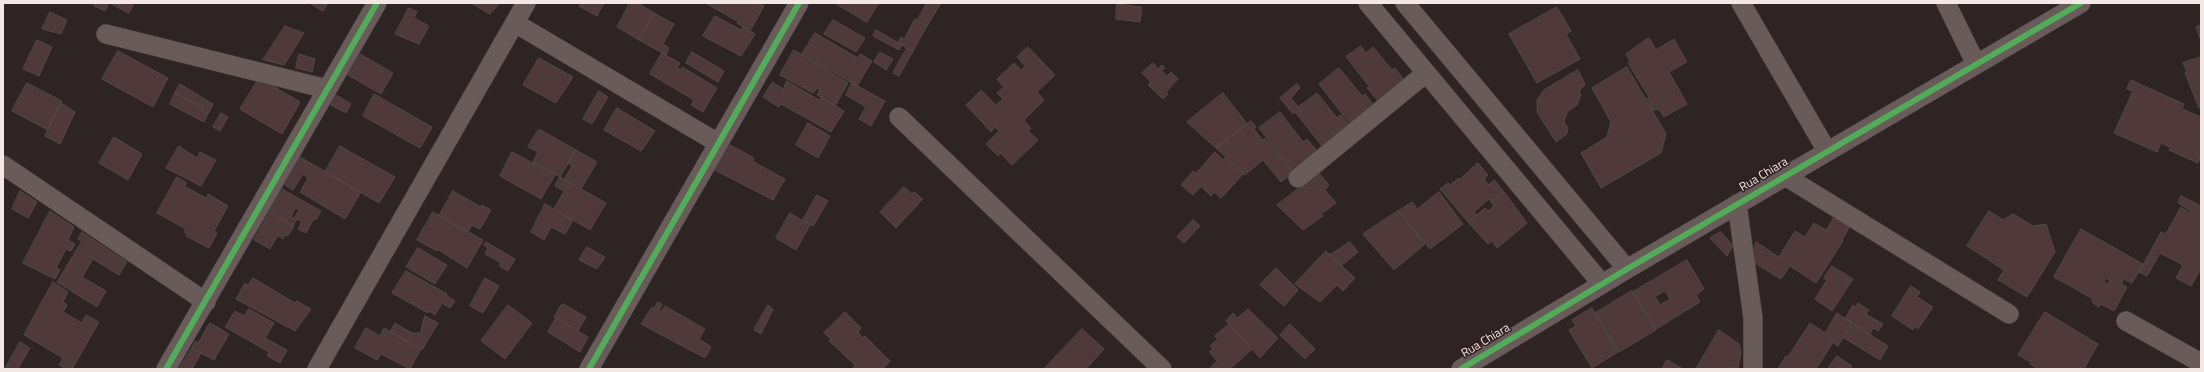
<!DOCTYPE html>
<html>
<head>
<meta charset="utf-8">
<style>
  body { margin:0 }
  #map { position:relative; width:2204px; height:372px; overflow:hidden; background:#2d2423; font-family:"Titillium Web",sans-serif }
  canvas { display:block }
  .frame { position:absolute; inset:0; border:4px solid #f4e8e7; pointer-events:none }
</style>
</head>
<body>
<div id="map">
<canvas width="2204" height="372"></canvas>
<div class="frame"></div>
</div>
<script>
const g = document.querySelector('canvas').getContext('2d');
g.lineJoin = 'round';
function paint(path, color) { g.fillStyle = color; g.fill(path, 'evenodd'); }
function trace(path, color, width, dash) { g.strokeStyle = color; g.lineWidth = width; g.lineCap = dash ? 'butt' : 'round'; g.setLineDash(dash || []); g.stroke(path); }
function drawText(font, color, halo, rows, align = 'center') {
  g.font = font + ' "Titillium Web",sans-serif'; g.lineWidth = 3; g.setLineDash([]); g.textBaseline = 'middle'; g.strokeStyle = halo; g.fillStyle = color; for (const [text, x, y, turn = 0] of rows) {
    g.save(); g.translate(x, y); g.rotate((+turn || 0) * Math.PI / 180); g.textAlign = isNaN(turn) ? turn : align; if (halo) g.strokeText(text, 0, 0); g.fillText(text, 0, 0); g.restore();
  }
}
const building = new Path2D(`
  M95 3H109L105 11 94 6Z
  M110 3H134L129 13Z
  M310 3H328L323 11Z
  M472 3H500L490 14Z
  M604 3 597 16 579 6 581 3Z
  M630 3H638L654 13 639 40 617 27Z
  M706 3H758L764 6 750 31 737 23 738 22Z
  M835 3H879L867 22Z
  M927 3H941L927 26 917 21Z
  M1117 4 1142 7 1140 22 1116 19Z
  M1557 7 1571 31 1566 34 1580 59 1537 83 1509 34Z
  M409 8 417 12 414 18 429 26 419 44 395 34Z
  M50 12 67 20 61 34 42 29Z
  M654 13 674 24 663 44 669 48 666 55 639 40Z
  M715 16 741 30 743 27 755 34 741 56 703 36Z
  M915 19 927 26 913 51 898 43 901 37 904 39Z
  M833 20 865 38 856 52 824 34Z
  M2201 25V41L2196 27Z
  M285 26 304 33 284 65 263 60Z
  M876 30 902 45 899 50 873 36Z
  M815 33 858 58 860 54 872 61 857 86 802 54Z
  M1649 38 1656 50 1674 39 1687 62 1669 72 1687 104 1664 117 1659 109 1653 110 1647 98 1649 97 1628 63 1630 62 1626 54Z
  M37 40 52 47 39 76 23 69Z
  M1361 46 1366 53 1373 47 1392 70 1395 68 1404 80 1378 101 1367 88 1369 86 1346 57Z
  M1028 47 1055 75 1037 92 1044 100 1024 120 1031 128 1028 131 1038 140 1012 165 1000 153 998 156 986 144 999 131 995 127 991 132 966 105 981 90 996 105 1003 99 997 93 1004 87 997 79 1014 63 1021 70 1025 66 1017 57Z
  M907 48 913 51 899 76 893 73Z
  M794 50 848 83 835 106 817 95 820 89 817 88 813 93 780 75Z
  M118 51 168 78 153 107 102 79Z
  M692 52 724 71 718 82 686 63Z
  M880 52 893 59 886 70 874 62Z
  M662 53 680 63 677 68 681 70 682 67 717 88 703 112 691 105 694 100 650 74Z
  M299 54 315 59 312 72 296 68Z
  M360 54 393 73 381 94 348 75Z
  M2201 57V107L2199 108 2185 73 2187 72 2183 63Z
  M539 58 573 77 556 103 523 85Z
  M1153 63 1158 69 1162 65 1165 68 1161 71 1167 76 1171 72 1178 79 1166 92 1168 94 1163 99 1148 85 1151 82 1142 73Z
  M1627 67 1666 134 1661 153 1601 188 1581 153 1607 137 1611 122 1592 88Z
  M1339 68 1362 96 1365 94 1376 108 1351 125 1319 84Z
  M1578 70 1585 84 1579 92 1581 94 1577 105 1567 112 1564 122 1568 128 1567 134 1556 142 1537 112V100L1544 90Z
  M258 80 264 85 266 82 300 102 282 134 240 109Z
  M2131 80 2184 104 2182 109 2201 117V156L2198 163 2169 150 2170 147 2161 143 2157 152 2114 133 2133 91 2127 89Z
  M787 81 819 100 821 98 844 111 831 132 781 104 779 107 763 97 772 82 783 89Z
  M27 83 62 101 48 130 12 111Z
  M852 83 885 101 871 126 859 119 866 107 846 95Z
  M180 84 213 104 208 114 201 110 203 108 175 93Z
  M1297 84 1300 88 1291 98 1298 107 1317 93 1337 118 1341 115 1351 128 1338 138 1332 131 1335 136 1322 146 1295 112 1293 114 1280 98Z
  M599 91 608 97 592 124 583 119Z
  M175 93 203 108 201 110 208 114 204 122 170 104Z
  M1223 93 1247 124 1216 148 1187 122Z
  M374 94 432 127 420 148 363 116Z
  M336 95 351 104 346 113 331 105Z
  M61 103 75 112 60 144 45 136Z
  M617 108 655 131 641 151 604 130Z
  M1280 112 1303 142 1307 139 1318 152 1293 172 1259 128Z
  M221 113 228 117 220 131 213 127Z
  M1251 121 1256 127 1254 129 1262 140 1265 138 1293 173 1281 182 1263 160 1245 175 1216 148Z
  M808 123 830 136 818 158 796 145Z
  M539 129 576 150 560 177 533 162 538 152 528 147Z
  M114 137 142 154 128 180 99 163Z
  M730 145 754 158 752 161 785 179 773 200 715 170Z
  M179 146 197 158 200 152 216 160 201 186 166 168Z
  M340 146 395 177 379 203 325 172Z
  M576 150 597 162 581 189 564 180 572 166 568 163Z
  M512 152 555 175 541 199 500 176Z
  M1215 152 1223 160 1226 157 1243 174 1221 198 1214 192 1211 196 1201 186 1193 195 1181 185 1193 171 1196 173Z
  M300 157 361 192 345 219 300 192 308 178 303 174 293 190 285 185Z
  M1478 163 1488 175 1484 179 1489 185 1494 180 1504 192 1492 202 1489 199 1474 212 1477 215 1468 222 1440 189 1448 183 1450 185 1459 178 1460 179Z
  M1319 173 1329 185 1325 190 1336 203 1321 214 1323 216 1303 230 1277 205Z
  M177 177 187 183 184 186 206 198 208 194 228 206 214 231 217 233 209 248 186 236 187 234 184 232 186 229 157 213Z
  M560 177 606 203 590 230 554 209 564 191 555 186Z
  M904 187 912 194 914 192 923 199 896 228 880 212Z
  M282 189 321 211 316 220 314 218 306 233 298 229 302 222 297 219 293 226 269 212ZM296 208 299 210 294 218 291 217Z
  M20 191 37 202 28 218 12 209Z
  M453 191 481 207 482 205 491 210 480 229 472 225 468 232 439 216Z
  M1439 192 1463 224 1430 249 1398 211 1412 202 1417 209Z
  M1504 192 1527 223 1497 248 1492 241 1488 244 1468 222 1485 208 1488 211 1494 206 1491 202Z
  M817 195 828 201 813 226 803 220Z
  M2181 196 2201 206V269L2191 286 2176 278 2183 265 2160 253 2147 276 2139 272 2161 232 2166 234 2181 207 2190 213 2191 211 2178 203Z
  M545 204 573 220 565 234 551 227 544 240 531 232Z
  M50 211 74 227 68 240 75 244 71 251 66 249 56 268 60 270 55 279 23 263Z
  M1398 211 1425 244 1394 270 1363 234Z
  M1989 211 2003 220 2013 214 2033 226 2046 224 2055 252 2027 297 1998 280 2004 270 1967 246Z
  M269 212 294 226 288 236 285 235 283 239 278 235 270 249 254 240Z
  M433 212 483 240 467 268 437 249V251L417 240Z
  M790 213 810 225 796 250 776 238Z
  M1835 216 1850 226 1842 240 1843 241 1816 283 1790 266 1781 279 1751 261 1756 242 1779 257 1795 231 1805 237 1814 223 1826 230Z
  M1193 220 1200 226 1184 243 1177 237Z
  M2081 229 2143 264 2132 283 2124 279 2121 284 2127 287 2114 311 2101 304 2099 307 2092 302 2093 299 2054 277ZM2106 278 2110 280 2108 284 2104 282Z
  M82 232 127 262 119 275 93 259 82 277 106 291 97 307 57 282 82 241 78 239Z
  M1721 232 1733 246 1727 256 1710 238Z
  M486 242 515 259 508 271 499 266 501 263 485 254 488 248 484 245Z
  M1350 242 1358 252 1341 266 1330 255Z
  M587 247 605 257 597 269 579 260Z
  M418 248 447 265 435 284 406 267Z
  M1326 251 1355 278 1343 291 1337 285 1320 302 1295 284Z
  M1687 260 1704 289 1696 295 1700 302 1656 329 1633 292ZM1665 291 1670 299 1660 305 1655 297Z
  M1832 266 1853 279 1832 311 1815 299 1827 280 1824 278Z
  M1276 268 1298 290 1284 306 1260 285Z
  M406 271 447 294 446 295 455 301 450 308 442 303 435 315 429 311 428 313 392 293Z
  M253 278 295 303 297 301 311 309 295 331 236 299 245 283 248 285Z
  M485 278 499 286 483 313 470 306Z
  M53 282 68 292 63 302 67 305 63 312 82 323 86 315 99 322 72 369H66L59 365 63 358 24 335Z
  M1911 286 1920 292 1917 297 1933 307 1918 329 1915 326 1913 330 1892 316Z
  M1632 291 1656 330 1619 352 1595 313Z
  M658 302 662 304 659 311 661 312 665 306 705 329 699 339 711 347 705 358 641 324 652 307 654 308Z
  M1858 303 1869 310 1866 314 1883 324 1878 331 1873 328 1870 334 1845 319 1853 305 1855 307Z
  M563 304 586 317 578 331 554 317 561 305Z
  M508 305 532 323 505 359 481 341Z
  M768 305 773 309 761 334 754 330Z
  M1592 308 1618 352 1592 368 1569 330 1576 326 1572 320Z
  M249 309 274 323 265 338 287 350 280 363 267 356 269 352 225 327 235 311 244 316Z
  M1248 309 1278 338 1260 358 1226 321 1233 313 1237 318Z
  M845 312 861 328 858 332 861 336 863 338 865 336 890 361 883 369H852L855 365 829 341 831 339 824 333Z
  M2045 312 2098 344 2084 369 2078 367 2076 369H2034L2035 367 2030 364 2031 362 2018 355Z
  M1837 313 1852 323 1838 346 1828 340 1832 344 1816 369H1778L1786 356 1788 357 1810 323 1825 333Z
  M425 316 438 323 422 350 390 332 395 323 412 333H420Z
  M556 318 588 337 580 352 548 332Z
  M210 323 229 334 214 360 192 348 195 341 198 343Z
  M1229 324 1252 349 1230 369H1209L1217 361 1209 352 1213 349 1210 346 1218 339 1215 336Z
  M1290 324 1315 349 1305 359 1280 335Z
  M1853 324 1888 346 1880 360 1844 338Z
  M366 328 380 336 384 328 421 349 410 369 381 354 377 360 355 348Z
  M1082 329 1104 349 1086 369H1044Z
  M1719 330 1739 344 1741 352 1738 368 1696 369Z
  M20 342 30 348 18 369H5Z
  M192 348 201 353 192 369H179Z
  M1837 356 1852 366 1850 369H1828Z
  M1667 360 1683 369H1662Z`);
const street = new Path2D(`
  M1368 3 1602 284
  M1405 3 1627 269
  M1741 3 1827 151
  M1946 3 1976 64
  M515 23 718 143
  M106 34 327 89
  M899 117 1162 369
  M3 165 206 302
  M1785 176 2009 314
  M1298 178 1426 73
  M1737 204 1753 318V369
  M2126 321 2201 363
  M166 369 377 3
  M317 369 526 3
  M589 369 799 3
  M1461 369 1627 269 2081 3`);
const cycleway = new Path2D(`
  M166 369 377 3
  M589 369 799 3
  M1461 369 1627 269 2081 3`);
const streetNames = [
  ["Rua Chiara",1764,175,-31],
  ["Rua Chiara",1486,341,-31]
];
paint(building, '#50393a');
trace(building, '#504848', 1);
trace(street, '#48403f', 20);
trace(street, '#695b5a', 19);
trace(cycleway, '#51ab58', 6);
drawText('12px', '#f4e8e7', '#31201f', streetNames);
</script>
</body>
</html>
